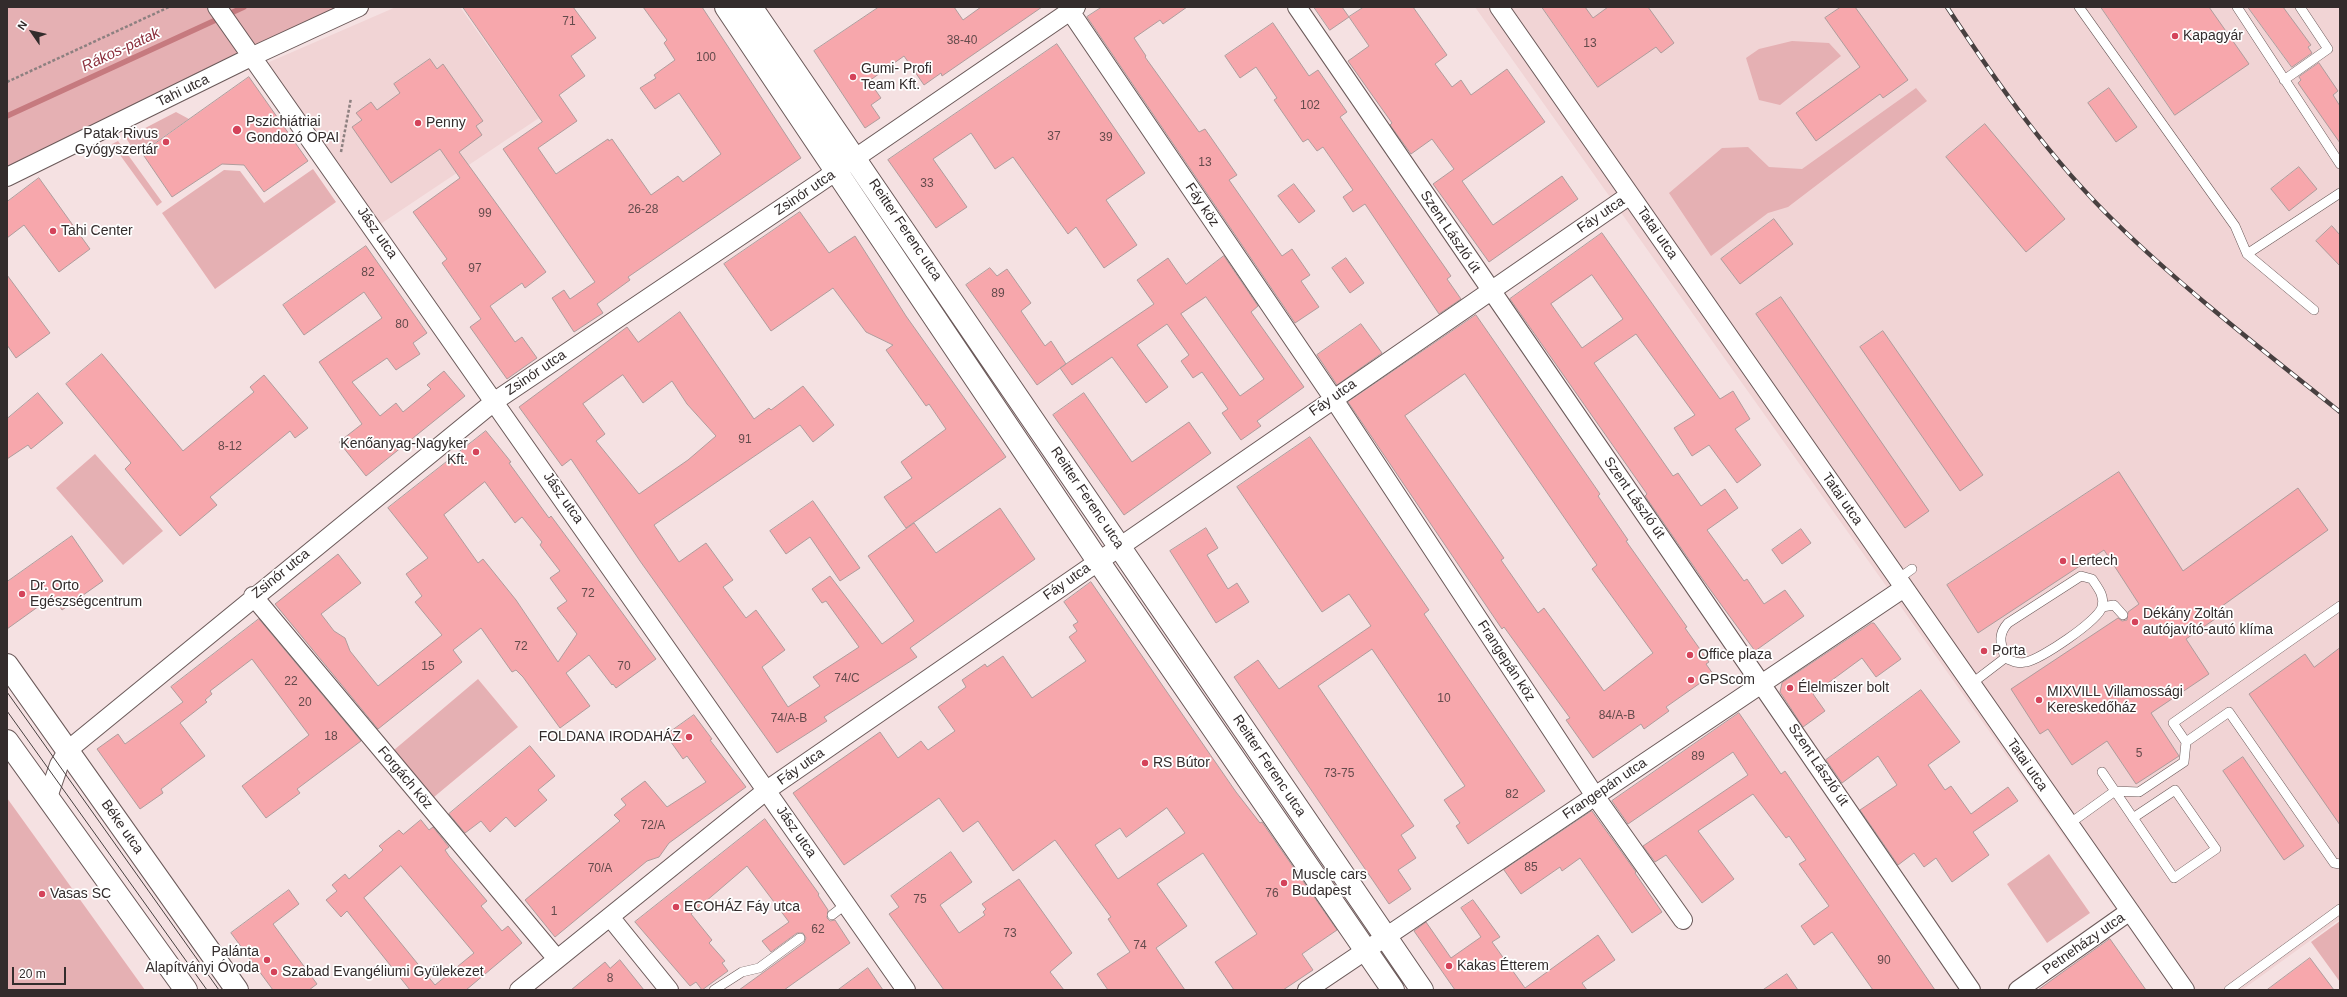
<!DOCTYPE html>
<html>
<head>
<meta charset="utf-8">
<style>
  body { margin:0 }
  #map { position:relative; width:2347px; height:997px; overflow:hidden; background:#f5e1e2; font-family:Arial,sans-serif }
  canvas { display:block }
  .frame { position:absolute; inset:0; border:8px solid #332c2c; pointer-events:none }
  .north { position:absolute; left:12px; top:12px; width:40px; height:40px; -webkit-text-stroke:3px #fff; paint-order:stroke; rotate:304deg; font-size:11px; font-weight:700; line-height:16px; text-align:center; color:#332c2c }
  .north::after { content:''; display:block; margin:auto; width:14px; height:18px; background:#332c2c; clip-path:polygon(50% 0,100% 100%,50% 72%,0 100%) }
  .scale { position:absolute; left:12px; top:967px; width:54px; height:18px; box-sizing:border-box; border:2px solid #332c2c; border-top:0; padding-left:5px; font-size:12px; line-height:14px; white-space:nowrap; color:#332c2c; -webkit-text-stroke:3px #fff; paint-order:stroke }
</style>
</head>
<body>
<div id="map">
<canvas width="2347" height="997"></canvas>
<div class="frame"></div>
<div class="north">N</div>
<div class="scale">20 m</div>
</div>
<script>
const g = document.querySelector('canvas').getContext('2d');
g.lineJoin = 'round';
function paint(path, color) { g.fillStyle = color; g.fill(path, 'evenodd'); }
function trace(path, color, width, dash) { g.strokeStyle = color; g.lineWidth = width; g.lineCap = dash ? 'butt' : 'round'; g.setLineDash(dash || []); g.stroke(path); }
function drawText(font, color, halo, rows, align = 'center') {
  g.font = font + ' Arial,sans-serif'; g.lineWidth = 3.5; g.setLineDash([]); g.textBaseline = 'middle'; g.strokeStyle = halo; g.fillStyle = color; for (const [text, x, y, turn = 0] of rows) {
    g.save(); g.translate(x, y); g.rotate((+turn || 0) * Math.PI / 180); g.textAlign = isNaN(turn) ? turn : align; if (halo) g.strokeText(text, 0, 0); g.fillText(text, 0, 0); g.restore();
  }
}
const built = new Path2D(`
  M396 7H460L539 118 379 225 267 63Z
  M1475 7H2340V919L2242 990H2173Z`);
const green = new Path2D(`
  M7 7H345L7 167Z
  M1792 41 1829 43 1841 56 1780 105 1759 100 1746 58 1759 49Z
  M1916 88 1927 101 1788 207 1768 213 1711 256 1669 193 1722 148 1748 147 1769 167 1802 169Z
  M176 112 189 119 137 155 126 138Z
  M118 141 162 202 157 206 112 144Z
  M313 169 336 202 215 289 162 213 224 170 240 171 264 203Z
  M95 454 163 531 123 565 56 488Z
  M478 679 518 727 434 797 394 750Z
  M7 798 145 990H7Z
  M2049 854 2090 913 2047 943 2007 884Z
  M2340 921V982L2311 942Z`);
const stream = new Path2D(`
  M7 116 244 7`);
const building = new Path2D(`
  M463 7H573L596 38 571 56 585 76 559 95 577 121 538 148 556 174 608 139 609 141 612 139 651 195 678 176 683 182 721 154 679 93 655 109 640 88 656 78 654 75 675 60 664 43 667 40 643 7H702L801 158 628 277 630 280 597 304 603 313 574 332 552 298 564 290 570 299 595 282 503 149 542 122Z
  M879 7H954L963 20 981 7H1042L942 76 941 73 924 85 904 56 869 81 881 98 871 105 880 118 865 128 814 51Z
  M1102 7H1187L1163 24 1160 20 1134 38 1146 56 1145 57 1199 132 1205 129 1237 175 1229 180 1282 256 1292 249 1310 275 1301 281 1319 307 1295 323 1087 17Z
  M1314 7H1342L1349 17 1330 30Z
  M1364 7H1413L1447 55 1435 64 1452 87 1461 80 1471 95 1507 69 1545 122 1462 181 1493 225 1562 176 1578 199 1489 262 1433 184 1454 169 1432 139 1411 154 1390 125 1392 123 1348 61 1369 46 1349 17Z
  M1542 7H1585L1593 18 1608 7H1648L1674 43 1661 53 1656 47 1598 87Z
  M1841 7H1855L1908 80 1883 98 1880 94 1816 141 1796 113 1860 67 1825 18Z
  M2101 7H2209L2249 64 2175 115Z
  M2248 7H2283L2311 45 2308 47 2312 53 2292 67Z
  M1273 23 1309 76 1318 70 1347 112 1340 117 1451 276 1447 279 1461 299 1439 314 1365 204 1353 212 1343 197 1353 190 1323 147 1317 151 1308 139 1303 142 1274 100 1277 98 1256 67 1240 78 1225 56Z
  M1057 44 1145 173 1106 200 1137 245 1104 268 1076 227 1068 234 1013 157 995 169 971 133 933 159 967 207 936 228 888 160Z
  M430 59 437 69 443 64 483 121 476 126 482 135 459 152 546 272 525 288 522 283 490 306 515 342 522 337 537 358 507 379 470 327 481 319 442 263 447 259 413 212 460 178 440 149 391 183 352 127 362 120 356 113 371 102 377 110 400 93 394 84Z
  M2319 63 2338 91 2333 95 2340 106V143L2298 83 2301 80 2299 77Z
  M249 77 308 161 264 192 244 165 222 164 172 197 142 153Z
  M2109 88 2137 127 2116 142 2088 103Z
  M1985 124 2065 219 2026 252 1946 157Z
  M2299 167 2317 189 2289 211 2271 189Z
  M39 178 90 249 59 272 24 225 7 238V202Z
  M1294 184 1315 211 1299 223 1278 196Z
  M800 212 829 253 855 236 906 316 1006 457 906 528 884 497 912 478 901 462 946 429 929 404 926 406 886 350 893 345 866 332 833 288 771 331 724 264Z
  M1774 219 1793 244 1740 284 1721 259Z
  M2332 226 2340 235V266L2316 241Z
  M1602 233 1720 399 1733 391 1750 419 1735 429 1761 465 1737 483 1709 445 1692 456 1674 428 1695 415 1636 334 1594 363 1673 476 1678 473 1701 506 1725 489 1738 508 1707 530 1744 581 1747 579 1764 604 1785 590 1804 616 1755 651 1701 577 1645 496 1647 494 1510 299ZM1592 275 1623 319 1582 348 1551 304Z
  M366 246 427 333 413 343 420 354 396 370 387 358 352 382 380 416 396 403 403 412 431 389 427 385 444 371 465 396 366 476 339 442 362 424 319 362 382 318 364 292 304 335 283 305Z
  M1224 256 1258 306 1251 312 1304 387 1257 421 1261 426 1241 440 1222 413 1228 409 1202 372 1193 378 1181 361 1189 355 1167 324 1137 345 1168 387 1146 403 1112 357 1072 385 1060 368 1154 304 1137 280 1168 258 1186 284ZM1206 297 1264 379 1240 396 1181 314Z
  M1346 258 1364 283 1350 293 1332 268Z
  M990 268 997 276 1007 269 1031 303 1021 311 1045 346 1051 341 1066 364 1037 385 966 285Z
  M7 275 50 333 16 358 7 345Z
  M1781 297 1929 511 1905 528 1756 314Z
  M680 312 754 419 769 408 771 410 803 386 834 425 813 442 800 425 654 525 679 562 706 543 733 580 723 587 746 618 756 610 785 650 762 667 788 707 820 686 813 677 859 647 826 601 822 603 812 589 830 576 882 644 914 621 868 556 914 523 936 553 1000 508 1035 559 910 648 917 657 824 717 827 721 777 753 640 561 571 459 562 466 519 407 627 327 638 342ZM623 375 643 403 672 381 687 404 716 436 688 460 639 494 596 441 605 434 583 404Z
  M1476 315 1600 494 1598 496 1628 540 1626 541 1687 627 1685 628 1709 662 1706 664 1713 674 1666 707 1669 711 1644 729 1641 724 1593 758 1566 720 1570 718 1504 627 1502 629 1348 402ZM1465 374 1597 565 1592 569 1653 653 1604 691 1544 608 1538 613 1501 560 1504 558 1405 416Z
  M1361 324 1382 353 1337 385 1317 355Z
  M1883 331 1983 475 1960 491 1860 347Z
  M102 354 183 451 254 392 250 387 264 375 308 428 295 438 290 431 210 497 217 505 180 536 125 469 131 463 66 384Z
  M38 393 63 423 31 449 28 445 7 459V419Z
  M1084 393 1132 462 1189 422 1211 453 1124 515 1053 415Z
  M486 431 511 462 509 463 549 518 551 516 580 555 656 659 616 688 613 684 612 685 589 655 566 673 590 706 560 728 523 677 516 670 512 672 481 628 453 650 462 662 378 729 275 604 338 554 361 583 321 614 334 631 345 638 350 651 378 686 442 635 415 602 422 596 406 574 428 558 388 508ZM485 482 515 523 522 517 542 542 540 545 560 571 550 578 567 601 557 608 577 634 558 662 516 600 483 559 478 563 444 515Z
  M1310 437 1429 610 1424 614 1545 791 1468 844 1456 826 1460 823 1444 800 1465 786 1372 649 1318 686 1414 826 1401 835 1416 858 1398 870 1411 889 1389 904 1234 677 1258 660 1279 689 1371 626 1349 594 1322 612 1237 487Z
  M2119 472 2183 571 2298 488 2328 530 2211 614 2215 619 2186 639 2209 674 2151 713 2179 756 2136 784 2107 741 2072 765 2048 729 2040 734 2011 689 2118 618 2122 621 2127 620 2128 612 2139 604 2104 550 1978 633 1947 585Z
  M813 501 860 568 840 581 810 537 786 554 770 531Z
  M1206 528 1218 548 1207 555 1228 589 1237 583 1249 602 1216 623 1170 551Z
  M1801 529 1811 543 1782 564 1772 550Z
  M72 536 103 581 62 610 53 596 7 629V582Z
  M1091 582 1236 792 1260 823 1262 822 1337 930 1302 954 1313 970 1283 990H1234L1215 962 1257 934 1203 853 1157 884 1187 926 1156 948 1185 990H1108L1097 974 1130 952 1108 919 1111 917 1055 840 1013 871 978 821 963 832 939 798 844 865 793 793 880 732 898 758 921 741 928 750 955 731 938 707 966 687 962 680 985 664 987 667 1003 656 1032 698 1086 661 1069 637 1077 631 1073 625 1078 622 1064 602ZM1167 808 1185 833 1118 879 1095 845 1120 828 1126 837Z
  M259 619 361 741 297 789 300 793 266 818 242 786 309 735 252 659 210 691 212 694 205 700 207 702 180 723 205 756 161 789 163 793 140 809 97 749 118 734 125 744 183 702 171 687Z
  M1872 623H1874L1901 659 1876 677 1862 658 1813 694 1825 711 1803 727 1780 692 1782 683Z
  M2340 648V825L2249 694 2305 654 2314 667Z
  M1921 690 1960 742 1928 765 1945 790 1951 786 1971 814 2008 787 2018 801 1973 832 1989 855 1952 882 1936 858 1924 867 1914 853 1898 865 1860 810 1897 785 1878 756 1842 783 1826 760Z
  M1739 713 1781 774 1785 771 1935 990H1873L1832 932 1814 945 1801 926 1829 906 1799 864 1806 860 1789 836 1786 838 1753 794 1698 831 1734 879 1702 903 1666 855 1655 862 1643 846 1748 775 1733 752 1628 824 1612 801Z
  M694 715 712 739 710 740 746 787 669 843 659 857 647 861 555 937 525 900 620 821 614 815 626 805 621 799 645 781 667 807 706 782 687 756 683 759 666 735Z
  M530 746 555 776 538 790 547 800 515 827 506 817 490 832 481 821 465 833 449 814Z
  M2243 757 2304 846 2284 860 2223 771Z
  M1592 811 1636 872 1635 873 1662 912 1632 933 1580 858 1562 871 1560 867 1521 894 1504 870Z
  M765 819 819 894 818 895 828 910 827 918 830 921 835 920 850 943 784 990H739L804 943 806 938 803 933H797L771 952 762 941 789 922 747 866 691 914 712 940 709 943 725 961 722 963 728 971 702 990 696 982 690 986 635 922Z
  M421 820 429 830 433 827 449 847 445 850 449 856 487 901 481 906 502 931 508 926 522 943 466 990H410L347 911 341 917 326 900 337 891 332 885 345 874 349 879 383 850 379 846 399 830 403 834ZM401 866 474 953 435 985 364 898Z
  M951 852 972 882 940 905 959 933 985 915 983 912 986 909 982 904 1019 879 1072 953 1050 972 1064 990H944L889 914 899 907 891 896Z
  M289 890 299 904 273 924 317 984 309 990H273L231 933Z
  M1473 900 1500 937 1492 942 1525 988 1598 935 1615 960 1582 983 1587 990H1455L1414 931 1426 922 1451 958 1481 937 1461 908Z
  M2110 939 2146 990H2038L2067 969Z
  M2310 958 2334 990H2267Z
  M620 960 644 990H571L605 962 610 968Z
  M868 968 883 990H838Z
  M1787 974 1798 990H1763Z`);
const path = new Path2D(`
  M7 82 169 7
  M341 152 351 98`);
const service = new Path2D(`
  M2079 7 2235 226 2247 254 2340 193
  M2237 7 2340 164
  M2284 80 2328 49 2300 7
  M2247 254 2314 310
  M1898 579 1912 569
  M2102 607 2114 605 2123 615
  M1971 684 2005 658C2012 661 2018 664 2026 662 2041 659 2098 621 2102 607 2105 596 2098 588 2092 579L2081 576 2008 623C1997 635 2001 644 2005 658
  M2186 742 2229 712 2334 863 2340 864
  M2102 772 2174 878 2216 849 2175 790 2133 818
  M2069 824 2115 791 2139 792 2184 762 2186 742 2173 723 2340 606
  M832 915 846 904
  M714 990 742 972 759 968 800 938
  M2229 990 2340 909`);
const minor = new Path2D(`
  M217 7 906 990
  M1297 7 1971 990
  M1499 7 2185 990
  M1070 11 1333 398 1595 796 1683 920
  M7 177 253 56 359 7
  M253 596 557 959
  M48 797 59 765 68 750 495 401 816 185 1076 7
  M610 917 669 990
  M519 990 767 790 1630 195
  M1307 990 1904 588
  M2018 990 2130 911`);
const tertiary = new Path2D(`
  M726 7 1098 561 1393 990
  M751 7 1422 990`);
const secondary = new Path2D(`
  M7 665 237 990
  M7 741 186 990`);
const tram = new Path2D(`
  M7 692 219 990
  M7 711 207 990`);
const rail = new Path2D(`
  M1947 7C1997 83 2050 159 2116 223 2186 291 2264 351 2340 412`);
const markers = [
  [2175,36,4,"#d4435a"],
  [853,77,4,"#d4435a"],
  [418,123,4,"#d4435a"],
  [237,130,5,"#d4435a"],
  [166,142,4,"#d4435a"],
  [53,231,4,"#d4435a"],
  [476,452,4,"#d4435a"],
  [2063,561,4,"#d4435a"],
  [22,594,4,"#d4435a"],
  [2135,622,4,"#d4435a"],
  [1984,651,4,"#d4435a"],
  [1690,655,4,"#d4435a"],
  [1691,680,4,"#d4435a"],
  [1790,688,4,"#d4435a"],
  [2039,700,4,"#d4435a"],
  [689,737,4,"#d4435a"],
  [1145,763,4,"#d4435a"],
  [1284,883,4,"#d4435a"],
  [42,894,4,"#d4435a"],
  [676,907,4,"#d4435a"],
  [267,960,4,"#d4435a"],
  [1449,966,4,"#d4435a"],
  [274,972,4,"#d4435a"]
];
const numberNames = [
  ["71",569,22],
  ["38-40",962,41],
  ["13",1590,44],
  ["100",706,58],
  ["102",1310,106],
  ["37",1054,137],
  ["39",1106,138],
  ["13",1205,163],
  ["33",927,184],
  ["26-28",643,210],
  ["99",485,214],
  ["97",475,269],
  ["82",368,273],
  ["89",998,294],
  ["80",402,325],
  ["91",745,440],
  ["8-12",230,447],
  ["72",588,594],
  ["72",521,647],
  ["15",428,667],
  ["70",624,667],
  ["74/C",847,679],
  ["22",291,682],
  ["10",1444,699],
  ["20",305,703],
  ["84/A-B",1617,716],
  ["74/A-B",789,719],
  ["18",331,737],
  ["5",2139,754],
  ["89",1698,757],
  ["73-75",1339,774],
  ["82",1512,795],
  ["72/A",653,826],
  ["85",1531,868],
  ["70/A",600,869],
  ["76",1272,894],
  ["75",920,900],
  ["1",554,912],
  ["62",818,930],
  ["73",1010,934],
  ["74",1140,946],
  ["90",1884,961],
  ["8",610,979]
];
const poiNames = [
  ["Kapagyár",2183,36],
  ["Gumi- Profi",861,69],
  ["Team Kft.",861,85],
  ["Pszichiátriai",246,122],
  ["Gondozó OPAI",246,138],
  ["Penny",426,123],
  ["Patak Rivus",158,134,"right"],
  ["Gyógyszertár",158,150,"right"],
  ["Tahi Center",61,231],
  ["Kenőanyag-Nagyker",468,444,"right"],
  ["Kft.",468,460,"right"],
  ["Lertech",2071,561],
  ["Dr. Orto",30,586],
  ["Egészségcentrum",30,602],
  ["Dékány Zoltán",2143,614],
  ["autójavító-autó klíma",2143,630],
  ["Porta",1992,651],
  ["Office plaza",1698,655],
  ["GPScom",1699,680],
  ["Élelmiszer bolt",1798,688],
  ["MIXVILL Villamossági",2047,692],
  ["Kereskedőház",2047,708],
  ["FOLDANA IRODAHÁZ",681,737,"right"],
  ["RS Bútor",1153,763],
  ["Muscle cars",1292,875],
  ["Budapest",1292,891],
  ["Vasas SC",50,894],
  ["ECOHÁZ Fáy utca",684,907],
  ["Palánta",259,952,"right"],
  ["Alapítványi Óvoda",259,968,"right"],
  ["Kakas Étterem",1457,966],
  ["Szabad Evangéliumi Gyülekezet",282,972]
];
const streetNames = [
  ["Tahi utca",183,91,-26],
  ["Zsinór utca",805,193,-34],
  ["Fáy köz",1202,205,56],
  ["Fáy utca",1601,215,-34],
  ["Reitter Ferenc utca",905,230,56],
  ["Szent László út",1450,232,56],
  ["Jász utca",377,233,55],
  ["Tatai utca",1657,233,55],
  ["Zsinór utca",536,373,-34],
  ["Fáy utca",1333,398,-35],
  ["Jász utca",563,498,55],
  ["Reitter Ferenc utca",1087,498,56],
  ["Szent László út",1634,498,55],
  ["Tatai utca",1842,499,55],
  ["Zsinór utca",281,574,-39],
  ["Fáy utca",1067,582,-35],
  ["Frangepán köz",1506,661,57],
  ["Szent László út",1818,765,56],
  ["Tatai utca",2027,765,55],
  ["Reitter Ferenc utca",1269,766,56],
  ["Fáy utca",801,767,-35],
  ["Forgách köz",405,778,50],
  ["Frangepán utca",1605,789,-34],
  ["Béke utca",122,827,55],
  ["Jász utca",796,832,55],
  ["Petneházy utca",2084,944,-35]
];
const waterNames = [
  ["Rákos-patak",121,50,-25]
];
paint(built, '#f1d4d5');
paint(green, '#e5b0b3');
trace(stream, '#c67a7f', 5.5);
paint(building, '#f7a7ac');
trace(building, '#af9c9c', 1);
trace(service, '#6a5959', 10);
trace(minor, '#6a5959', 20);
trace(tertiary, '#6a5959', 24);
trace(secondary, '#6a5959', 24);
trace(path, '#8d8080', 2.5, [3, 2]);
trace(service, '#fff', 9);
trace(minor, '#fff', 18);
trace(tertiary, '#fff', 22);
trace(secondary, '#fff', 22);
trace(tram, '#484040', 1);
trace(rail, '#484040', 4.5);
trace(rail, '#fff', 3, [9]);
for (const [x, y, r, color] of markers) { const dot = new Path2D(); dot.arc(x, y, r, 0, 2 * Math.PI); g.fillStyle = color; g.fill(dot); trace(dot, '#fff', 1.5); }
drawText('12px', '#644b4c', null, numberNames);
drawText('14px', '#332c2c', '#fff', poiNames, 'left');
drawText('14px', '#332c2c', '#fff', streetNames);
drawText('italic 15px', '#8c303d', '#fff', waterNames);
</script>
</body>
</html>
